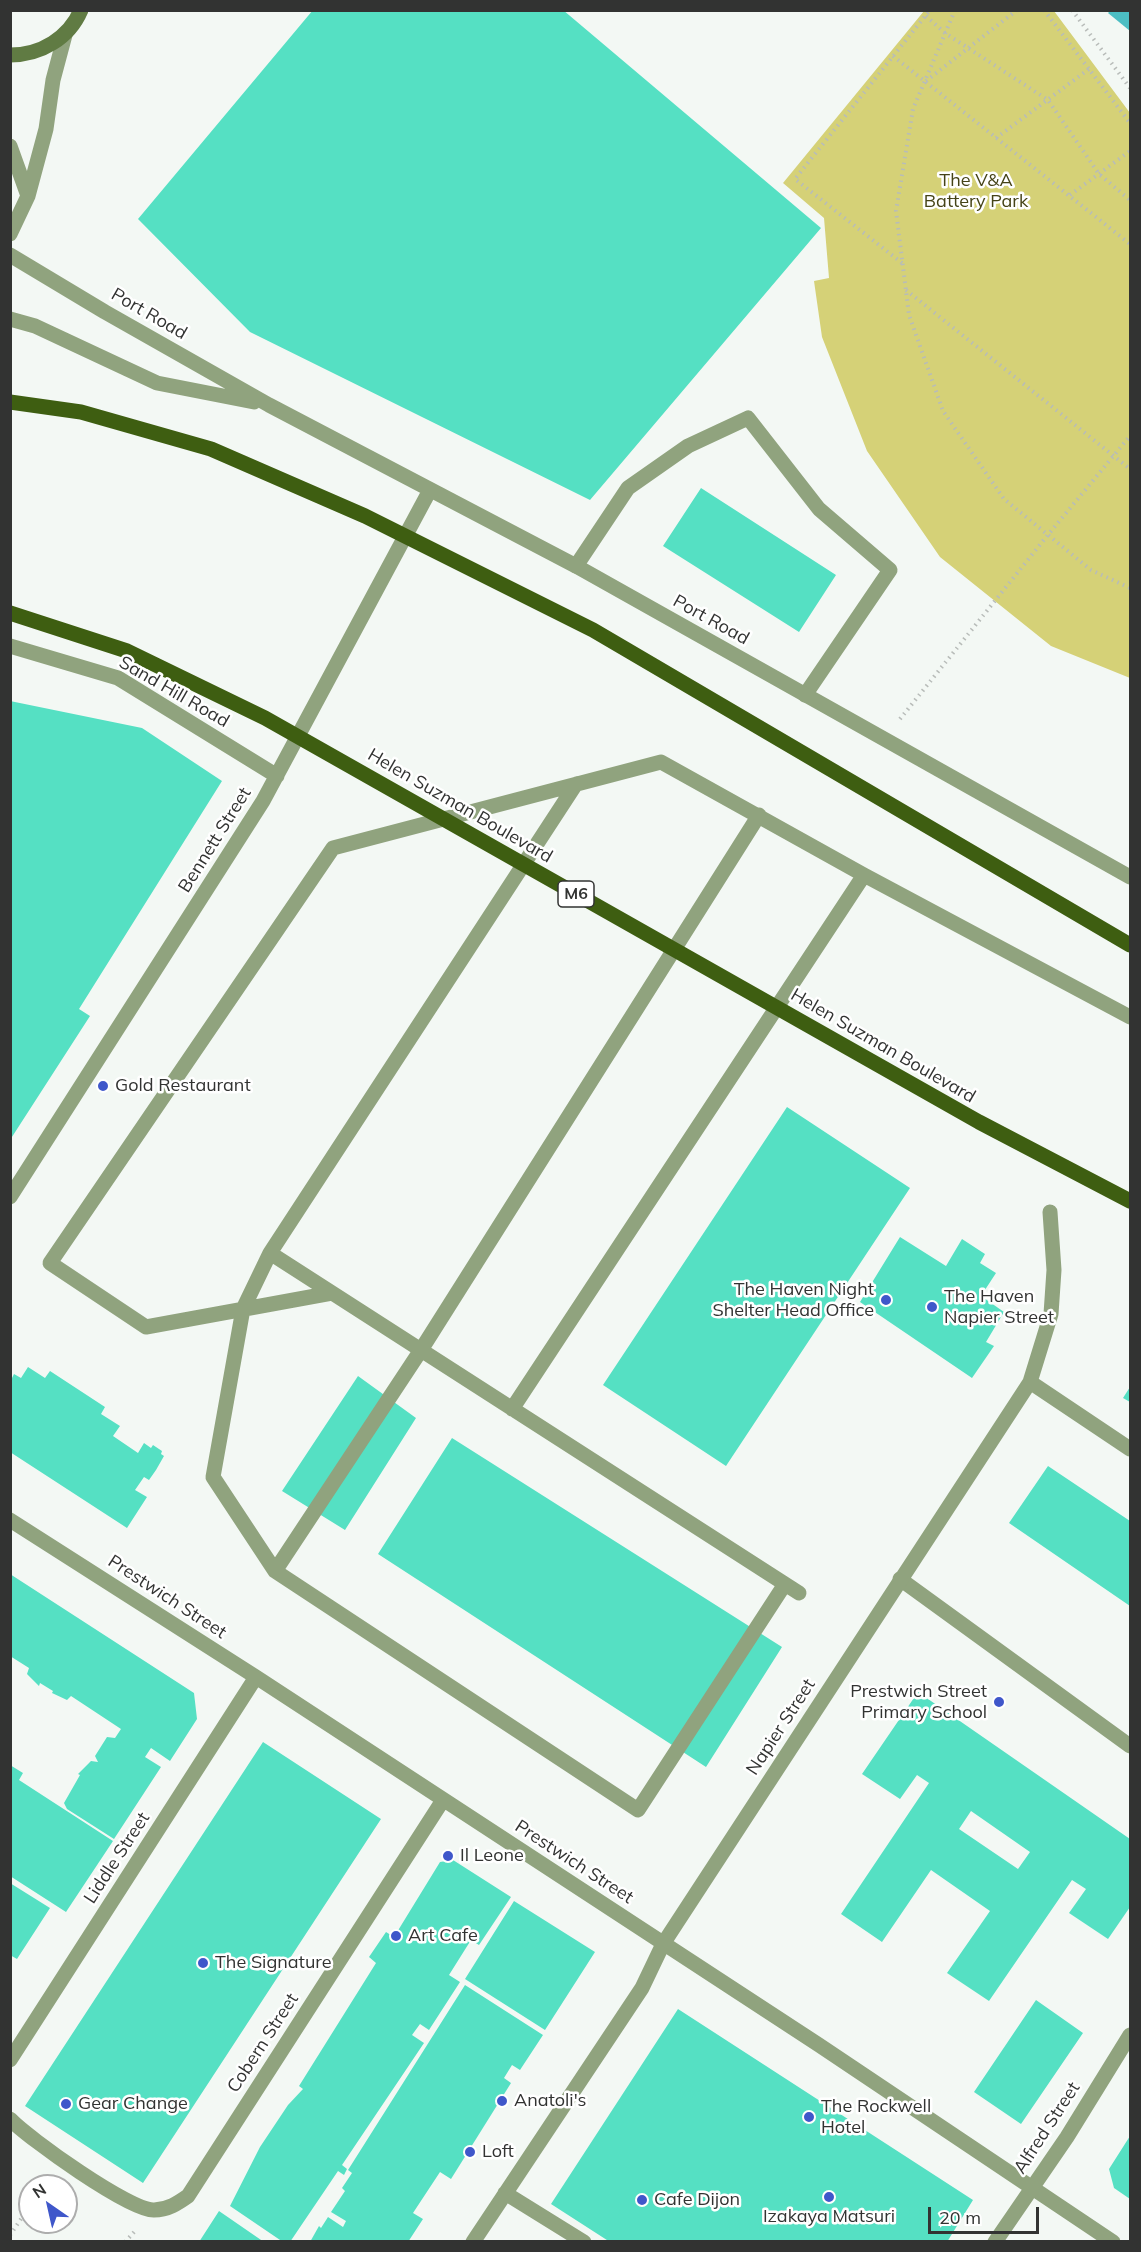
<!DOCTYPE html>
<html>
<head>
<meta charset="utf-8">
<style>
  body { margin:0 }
  #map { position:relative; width:1141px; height:2252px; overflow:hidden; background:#f3f8f4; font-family:Mulish,sans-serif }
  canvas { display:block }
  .frame { position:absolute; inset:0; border:12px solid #323332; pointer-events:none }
  .north { position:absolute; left:18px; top:2174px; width:60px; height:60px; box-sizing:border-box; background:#fff; border:2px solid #adadad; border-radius:50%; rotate:326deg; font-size:16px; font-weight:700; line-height:24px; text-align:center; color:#323332 }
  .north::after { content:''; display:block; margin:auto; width:21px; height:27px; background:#3f57ca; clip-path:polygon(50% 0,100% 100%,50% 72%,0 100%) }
  .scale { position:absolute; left:928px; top:2207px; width:111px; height:27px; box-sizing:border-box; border:3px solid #323332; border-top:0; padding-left:8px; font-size:18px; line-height:21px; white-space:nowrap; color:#323332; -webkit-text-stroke:4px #fff; paint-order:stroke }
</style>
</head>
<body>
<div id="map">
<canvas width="1141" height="2252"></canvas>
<div class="frame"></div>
<div class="north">N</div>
<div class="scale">20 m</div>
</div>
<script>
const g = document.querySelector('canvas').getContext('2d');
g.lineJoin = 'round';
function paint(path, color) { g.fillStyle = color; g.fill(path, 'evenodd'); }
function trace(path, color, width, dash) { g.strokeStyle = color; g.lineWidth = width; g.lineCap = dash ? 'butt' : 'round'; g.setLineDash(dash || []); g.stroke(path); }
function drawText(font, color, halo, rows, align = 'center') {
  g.font = font + ' Mulish,sans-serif'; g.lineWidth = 5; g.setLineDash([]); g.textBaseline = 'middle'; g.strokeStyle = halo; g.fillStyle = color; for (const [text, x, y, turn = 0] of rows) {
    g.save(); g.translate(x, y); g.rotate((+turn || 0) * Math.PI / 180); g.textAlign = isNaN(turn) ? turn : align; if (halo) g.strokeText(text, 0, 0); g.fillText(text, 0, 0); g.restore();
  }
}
const green = new Path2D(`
  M924 11H1054L1130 113V678L1051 646 940 557 867 451 822 337 814 281 829 278 824 218 783 183Z`);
const water = new Path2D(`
  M1110 11H1130V31L1108 13Z`);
const building = new Path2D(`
  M313 10H563L821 228 590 500 250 332 138 219Z
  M701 488 836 575 799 632 663 546Z
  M10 701 142 728 222 781 79 1009 90 1016 10 1140Z
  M787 1107 910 1188 726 1466 603 1385Z
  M900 1237 946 1266 962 1239 985 1254 980 1263 996 1273 981 1296 1004 1312 986 1342 994 1346 972 1378 860 1302Z
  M28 1367 45 1378 50 1371 105 1407 101 1414 120 1426 113 1436 138 1453 144 1443 151 1448 153 1445 162 1451 161 1454 164 1456 156 1470 149 1480 144 1477 135 1490 147 1497 127 1528 10 1452V1377L12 1378 14 1374 21 1378Z
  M358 1376 416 1418 345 1530 282 1491Z
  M1130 1387V1402L1123 1398Z
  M452 1438 782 1647 706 1767 378 1554Z
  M1048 1466 1130 1521V1606L1009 1523Z
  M10 1574 194 1693 197 1719 170 1761 151 1748 145 1757 161 1767 114 1839 67 1809 64 1803 80 1775 78 1774 91 1761 98 1762 95 1756 107 1737 115 1738 121 1729 71 1696 67 1700 52 1693 53 1691 40 1683 39 1686 27 1674 29 1668 10 1656Z
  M918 1692 1130 1839V1907L1108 1939 1069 1913 1086 1889 1072 1880 989 2001 947 1973 990 1911 931 1870 882 1942 841 1914 929 1783 917 1775 900 1799 862 1774ZM971 1811 1030 1852 1018 1869 959 1829Z
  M263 1742 381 1819 143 2183 25 2106Z
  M10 1765 23 1773 19 1780 113 1841 66 1912 10 1876Z
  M453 1860 511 1897 479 1945 471 1940 449 1975 460 1982 429 2030 420 2024 412 2035 424 2043 342 2165 347 2169 344 2175 338 2171 290 2242H283L230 2206 260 2147 288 2105 303 2089 299 2086 376 1963 369 1957 386 1932 394 1937 440 1862Z
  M10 1883 50 1908 17 1959 10 1955Z
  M514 1901 595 1952 545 2030 465 1979Z
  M465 1985 543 2035 520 2070 512 2065 504 2078 511 2083 451 2179 440 2172 413 2213 423 2219 408 2242H310L319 2226 321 2228 328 2217 343 2227 346 2221 331 2212 345 2191 342 2188 352 2173 348 2170Z
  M1036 2000 1083 2033 1021 2124 974 2092Z
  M678 2009 973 2200 947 2242H610L551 2204Z
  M1130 2136V2199L1114 2188 1109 2169Z
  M219 2211 264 2242H199Z`);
const path = new Path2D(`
  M955 10 913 109 896 211 909 315 943 411 1004 499 1091 570 1130 588
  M1044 10 1130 123
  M1072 10 1130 88
  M926 16 945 33 1048 100 1099 174 1130 200
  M893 56 1130 244
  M926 81 1017 10
  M996 138 1089 69
  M1070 195 1130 151
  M902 263 795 179 930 10
  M906 290 1130 469
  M900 719 1047 536 1130 436
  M10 2235 30 2206
  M125 2242 135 2231`);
const lane = new Path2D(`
  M576 566 628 488 688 446 748 418 819 509 890 570 805 695
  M576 784 270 1253 799 1593
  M270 1253 243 1309 213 1477 275 1571 638 1810 785 1584
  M332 1293 146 1327 50 1263 333 848 661 762 864 875 1130 1017
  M512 1409 864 875
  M275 1571 421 1350 759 815
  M900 1579 1130 1746`);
const street = new Path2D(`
  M10 146 28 196
  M10 234 28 196 46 129 53 80 65 35
  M10 255 105 312 269 405 576 566 1130 877
  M10 319 35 326 157 383 254 402
  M10 646 118 678 277 776
  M10 1197 263 801 430 490
  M1030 1382 1130 1449
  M10 1520 256 1677 819 2045 1113 2242
  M10 2060 256 1677
  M10 2119C28 2138 130 2211 154 2210 168 2210 178 2203 188 2196L443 1800
  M505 2193 584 2242
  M473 2242 642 1988 663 1944 1030 1382 1051 1314 1054 1270 1050 1212
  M995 2242 1067 2137 1130 2035`);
const secondary = new Path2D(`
  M10 55C41 55 69 38 81 10`);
const primaryBridge = new Path2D(`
  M10 402 81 412 211 449 365 516 593 630 1130 945
  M10 613 127 651 265 718 979 1122 1130 1201`);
const markers = [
  [103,1086,6,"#3f57ca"],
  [886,1300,6,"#3f57ca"],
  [932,1307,6,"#3f57ca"],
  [999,1702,6,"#3f57ca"],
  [448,1856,6,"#3f57ca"],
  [396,1936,6,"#3f57ca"],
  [203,1963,6,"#3f57ca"],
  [502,2101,6,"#3f57ca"],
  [66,2104,6,"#3f57ca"],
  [809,2117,6,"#3f57ca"],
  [470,2152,6,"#3f57ca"],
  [829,2197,6,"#3f57ca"],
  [642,2200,6,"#3f57ca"]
];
const shields = [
  [576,894,36]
];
const shieldNames = [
  ["M6",576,894]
];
const parkNames = [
  ["The V&A",976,181],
  ["Battery Park",976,202]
];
const streetNames = [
  ["Port Road",149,314,30],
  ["Port Road",711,620,29],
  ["Sand Hill Road",174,692,30],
  ["Helen Suzman Boulevard",460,806,30],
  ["Bennett Street",215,840,-58],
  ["Helen Suzman Boulevard",883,1046,30],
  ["Prestwich Street",167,1597,33],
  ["Napier Street",781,1727,-57],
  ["Liddle Street",117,1858,-57],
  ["Prestwich Street",574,1862,33],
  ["Cobern Street",263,2043,-57],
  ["Alfred Street",1047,2128,-57]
];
const poiNames = [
  ["Gold Restaurant",115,1086],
  ["The Haven Night",874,1290,"right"],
  ["Shelter Head Office",874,1311,"right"],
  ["The Haven",944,1297],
  ["Napier Street",944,1318],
  ["Prestwich Street",987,1692,"right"],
  ["Primary School",987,1713,"right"],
  ["Il Leone",460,1856],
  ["Art Cafe",408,1936],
  ["The Signature",215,1963],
  ["Anatoli's",514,2101],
  ["Gear Change",78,2104],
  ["The Rockwell",821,2107],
  ["Hotel",821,2128],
  ["Loft",482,2152],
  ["Cafe Dijon",654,2200],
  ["Izakaya Matsuri",829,2217,"center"]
];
paint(green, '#d5d177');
paint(water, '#4cbec3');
paint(building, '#55e0c3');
trace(path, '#b8bcb9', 4, [1.5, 4.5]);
trace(lane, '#90a37e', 15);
trace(street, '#90a37e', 15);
trace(secondary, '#607b43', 15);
trace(primaryBridge, '#3e5e11', 15);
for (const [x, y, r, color] of markers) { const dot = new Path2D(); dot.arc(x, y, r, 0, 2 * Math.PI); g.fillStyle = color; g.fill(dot); trace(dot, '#fff', 2); }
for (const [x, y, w] of shields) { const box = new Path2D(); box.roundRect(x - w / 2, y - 13, w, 26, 4.5); g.fillStyle = '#fff'; g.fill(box); trace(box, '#323332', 1.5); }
drawText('bold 16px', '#323332', null, shieldNames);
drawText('18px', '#454317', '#fff', parkNames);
drawText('18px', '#323332', '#fff', streetNames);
drawText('18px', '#323332', '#fff', poiNames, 'left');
</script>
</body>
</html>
